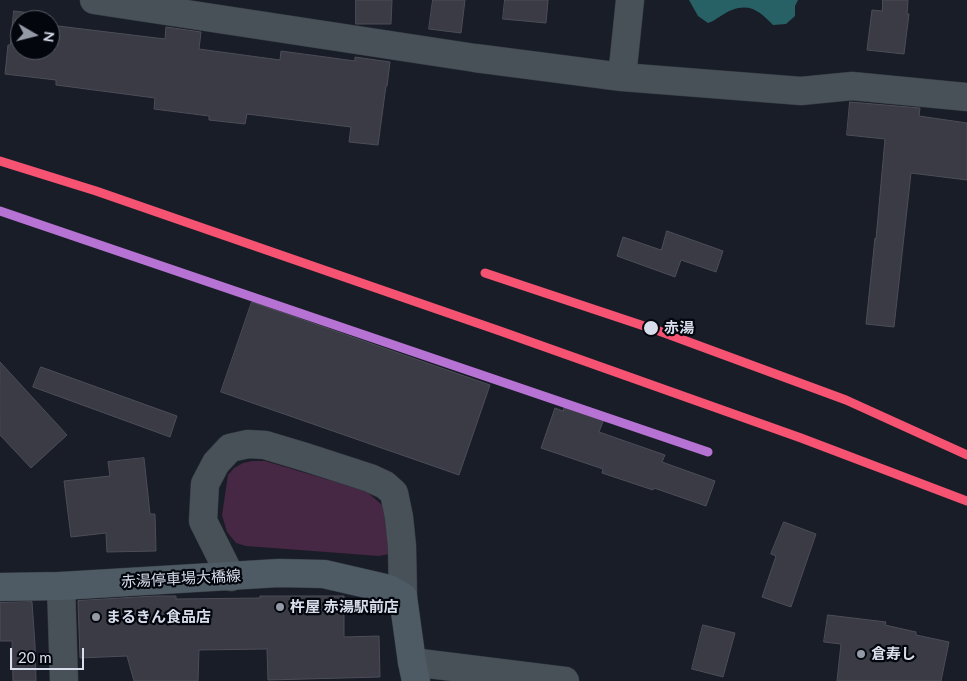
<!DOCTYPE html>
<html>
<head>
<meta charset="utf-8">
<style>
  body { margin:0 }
  #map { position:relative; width:967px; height:681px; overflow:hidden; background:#181d27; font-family:Lato,sans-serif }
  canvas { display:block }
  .north { position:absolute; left:10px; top:10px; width:50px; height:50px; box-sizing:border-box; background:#03060d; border:1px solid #585c66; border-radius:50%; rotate:98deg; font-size:14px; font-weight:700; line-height:20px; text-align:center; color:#d8deec }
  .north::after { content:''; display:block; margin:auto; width:18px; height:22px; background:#959aa7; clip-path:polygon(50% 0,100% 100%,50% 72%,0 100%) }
  .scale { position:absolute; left:10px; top:648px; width:74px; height:22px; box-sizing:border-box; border:2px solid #d8deec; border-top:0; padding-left:6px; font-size:15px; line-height:18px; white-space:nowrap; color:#d8deec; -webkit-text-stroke:4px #03060d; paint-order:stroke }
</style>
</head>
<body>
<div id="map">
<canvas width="967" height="681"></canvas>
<div class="north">N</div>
<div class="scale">20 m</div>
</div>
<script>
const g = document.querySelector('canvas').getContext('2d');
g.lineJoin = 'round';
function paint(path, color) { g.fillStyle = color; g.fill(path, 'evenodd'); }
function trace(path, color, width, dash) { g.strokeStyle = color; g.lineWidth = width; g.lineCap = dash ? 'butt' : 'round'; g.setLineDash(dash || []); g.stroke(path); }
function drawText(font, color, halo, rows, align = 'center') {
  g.font = font + ' Lato,"Noto Sans JP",sans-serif'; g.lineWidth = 4.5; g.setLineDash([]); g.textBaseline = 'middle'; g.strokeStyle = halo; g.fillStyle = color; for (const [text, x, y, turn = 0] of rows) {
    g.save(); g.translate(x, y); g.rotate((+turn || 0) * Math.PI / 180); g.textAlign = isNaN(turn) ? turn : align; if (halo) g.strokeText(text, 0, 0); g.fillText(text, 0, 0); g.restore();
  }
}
const green = new Path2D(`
  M252 461H265L366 491 382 505 387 519 389 554 379 556 246 546 236 543 227 532 222 515 228 475 234 468 243 463Z`);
const water = new Path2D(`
  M689 0H798L795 6V16L786 24 773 25C760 12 751 3 732 10 723 13 717 20 708 23L698 16Z`);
const building = new Path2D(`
  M356 0H392L391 24H356Z
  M433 0H465L461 33 429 29Z
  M505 0H548L546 23 503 19Z
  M883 0H908L907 14H909L904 54 867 50 872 10 882 11Z
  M14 11 46 15 45 20H20V50H50V25L165 39 166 27 201 32 199 49 280 60 281 51 355 61V57L390 62 387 86H386L378 145 349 142 351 127 247 114 245 124 209 120V116L154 109 155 98 56 85V80L5 74 8 45H10Z
  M850 102 920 108 919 116 967 123V180L911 173 894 327 866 324 875 238 876 239 885 139 847 135Z
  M667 231 723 251 716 272 681 260 675 277 617 256 623 237 661 250Z
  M252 302 490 385 459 475 221 392Z
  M0 362 67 435 31 468 0 435Z
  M41 367 177 416 170 437 33 387Z
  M565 405 604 419 599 432 665 455 662 462 715 481 706 506 654 488 653 490 602 473 603 469 541 448 555 408 563 411Z
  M144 458 150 514H155L156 551 107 552 106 533 71 537 64 481 110 476 108 462Z
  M784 522 816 534 791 607 762 597 776 556 771 554Z
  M155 596H176V599L260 598V596H344V637L379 636 380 677 268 680 267 649 199 650 198 681H134L127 656 80 658 78 601Z
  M32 602 35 645 36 681H13L12 641H0V603Z
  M828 615 886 622 885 625 916 632V635L949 642 941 681H837L841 644 824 642Z
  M703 625 735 633 723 677 692 669Z`);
const minor = new Path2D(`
  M94 0 475 58 622 77 801 91 852 86 967 97
  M622 77 630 0
  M231 577 203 521 205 484 216 463 230 448 248 444 265 445 305 457 370 478 385 485 394 493 399 517 402 546 403 597
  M61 586 64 681
  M412 662 565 681`);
const major = new Path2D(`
  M0 587 61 586 279 573 324 574 389 589 403 597 412 662 416 681`);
const rail = new Path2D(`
  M485 273 659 331`);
const rail1 = new Path2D(`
  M0 161 96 191 500 331 801 438 967 501
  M485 273 659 331 846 400 967 455`);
const rail2 = new Path2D(`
  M0 211 708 452`);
const markers = [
  [651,328,8,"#d8deec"],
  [280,607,5,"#959aa7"],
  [96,617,5,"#959aa7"],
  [861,654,5,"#959aa7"]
];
const stopNames = [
  ["赤湯",664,328]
];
const streetNames = [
  ["赤湯停車場大橋線",181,579,-3]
];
const poiNames = [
  ["杵屋 赤湯駅前店",290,607],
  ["まるきん食品店",106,617],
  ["倉寿し",871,654]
];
paint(green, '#462744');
paint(water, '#286165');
paint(building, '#3a3b44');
trace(building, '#4d4d57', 1);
trace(minor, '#353941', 29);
trace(major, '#353941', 29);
trace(minor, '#475157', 28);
trace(major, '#4e5b64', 28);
trace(rail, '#50575e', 5.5);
trace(rail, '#03060d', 4, [11]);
trace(rail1, '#f65372', 9);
trace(rail2, '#b673d3', 9);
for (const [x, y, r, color] of markers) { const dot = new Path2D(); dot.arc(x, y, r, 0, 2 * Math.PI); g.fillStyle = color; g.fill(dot); trace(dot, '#03060d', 2); }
drawText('bold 15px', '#d8deec', '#03060d', stopNames, 'left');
drawText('15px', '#d8deec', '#03060d', streetNames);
drawText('bold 15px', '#d8deec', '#03060d', poiNames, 'left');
</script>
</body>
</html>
